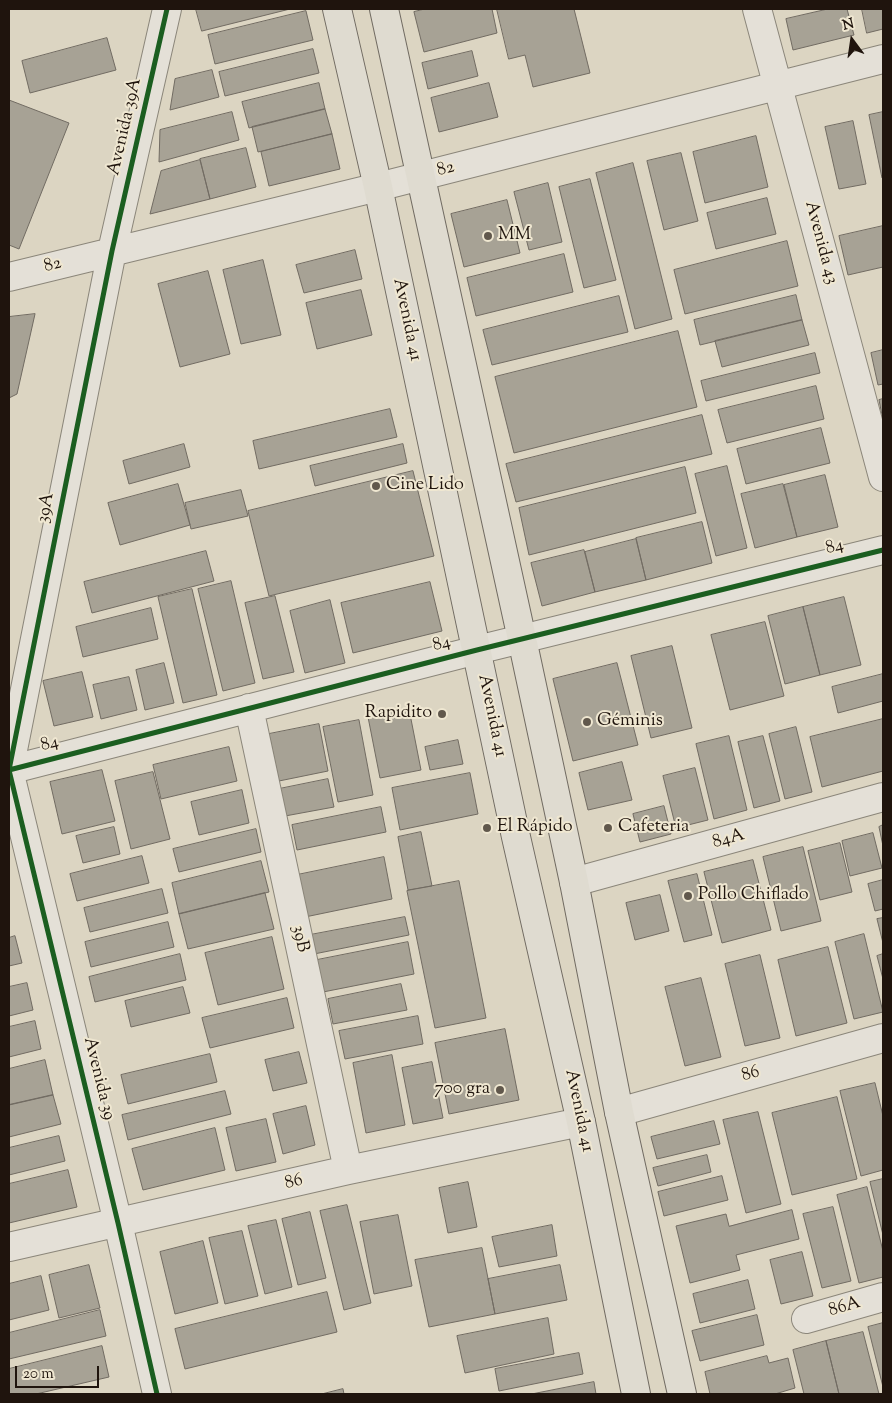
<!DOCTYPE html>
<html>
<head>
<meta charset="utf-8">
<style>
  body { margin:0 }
  #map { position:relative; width:892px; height:1403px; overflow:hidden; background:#dcd5c2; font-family:"Sorts Mill Goudy",serif }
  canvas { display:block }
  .frame { position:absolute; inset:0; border:10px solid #1f140d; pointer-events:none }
  .north { position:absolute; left:827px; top:15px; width:50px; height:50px; -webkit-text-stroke:4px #efe7d1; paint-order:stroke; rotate:346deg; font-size:14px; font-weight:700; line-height:20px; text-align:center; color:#1f140d }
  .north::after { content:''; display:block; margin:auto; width:18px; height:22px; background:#1f140d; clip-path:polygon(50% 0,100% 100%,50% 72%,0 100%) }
  .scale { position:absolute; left:15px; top:1366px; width:84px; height:22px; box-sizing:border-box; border:2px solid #1f140d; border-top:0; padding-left:6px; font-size:15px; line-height:18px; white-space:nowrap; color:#1f140d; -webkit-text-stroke:4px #efe7d1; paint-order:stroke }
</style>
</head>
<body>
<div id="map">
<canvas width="892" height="1403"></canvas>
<div class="frame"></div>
<div class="north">N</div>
<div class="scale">20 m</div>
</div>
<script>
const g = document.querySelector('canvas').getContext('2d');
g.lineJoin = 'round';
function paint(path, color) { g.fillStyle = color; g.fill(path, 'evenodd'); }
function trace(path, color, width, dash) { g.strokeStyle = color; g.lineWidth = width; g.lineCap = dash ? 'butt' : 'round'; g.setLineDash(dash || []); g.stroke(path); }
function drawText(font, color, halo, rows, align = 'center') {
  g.font = font + ' "Sorts Mill Goudy",serif'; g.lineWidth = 4; g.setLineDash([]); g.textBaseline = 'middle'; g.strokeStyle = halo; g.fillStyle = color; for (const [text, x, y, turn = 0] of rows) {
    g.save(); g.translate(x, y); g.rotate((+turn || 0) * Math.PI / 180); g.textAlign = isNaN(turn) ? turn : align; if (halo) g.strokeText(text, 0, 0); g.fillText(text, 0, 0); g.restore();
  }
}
const building = new Path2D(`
  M196 9H290L202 31Z
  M425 9H492L497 33 424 52 414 12Z
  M497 9H574L590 73 533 87 525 55 509 59Z
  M828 9H847L854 35 793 50 786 19Z
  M862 9H883V29L867 33Z
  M306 11 313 40 215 64 208 35Z
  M107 38 116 70 30 93 22 61Z
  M313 49 319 73 225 96 219 72Z
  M472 51 478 76 428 89 422 63Z
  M212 70 219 97 170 110 175 79Z
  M319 83 325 109 249 128 242 102Z
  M489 83 498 117 439 132 431 98Z
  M9 100 69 123 19 249 9 245Z
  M325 109 332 134 258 152 252 127Z
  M232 112 239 140 159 162 160 130Z
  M883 112V177L882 178 869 115Z
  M853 121 866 184 839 189 825 127Z
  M332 134 340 169 269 186 261 152Z
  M756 136 768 187 705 203 693 152Z
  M246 148 256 187 210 199 200 159Z
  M681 153 698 221 664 230 647 161Z
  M200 160 210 199 150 214 161 171Z
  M633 163 672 319 635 329 596 173Z
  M590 179 616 280 584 288 559 187Z
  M548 183 562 242 529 250 514 192Z
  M767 198 776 234 716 249 707 213Z
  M507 200 520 253 464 267 451 214Z
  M883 226V267L848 275 839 236Z
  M787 241 798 286 685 314 674 270Z
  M355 250 362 279 304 293 296 265Z
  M564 254 573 292 476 316 467 278Z
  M263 260 281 335 241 344 223 270Z
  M208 271 230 354 180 367 158 284Z
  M361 290 372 335 317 349 306 303Z
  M796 295 802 320 700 345 694 320Z
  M619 296 628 332 492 365 483 330Z
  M35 314 17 394 9 398V317Z
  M802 320 809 345 722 367 715 341Z
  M678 331 697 407 514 453 495 377Z
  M883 350V384L878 385 871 353Z
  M815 353 820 373 706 401 701 381Z
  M816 386 824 419 727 443 718 410Z
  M883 399V420L879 400Z
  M390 409 397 437 259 469 253 441Z
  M702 415 712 454 516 502 506 464Z
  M821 428 830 463 746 484 737 449Z
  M184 444 190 467 129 484 123 461Z
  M403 444 407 463 315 486 310 466Z
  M727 466 747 548 716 556 695 474Z
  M685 467 696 513 529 555 519 508Z
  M413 471 434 556 269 596 248 511Z
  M825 475 838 527 797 537 784 485Z
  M178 484 190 525 120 545 108 503Z
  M783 484 797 537 755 548 741 494Z
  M241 490 248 516 191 529 185 503Z
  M702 522 712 563 646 580 636 538Z
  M636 539 646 580 595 592 585 552Z
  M584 550 595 592 542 606 531 563Z
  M206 551 214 581 92 613 84 582Z
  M231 581 255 683 223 691 198 589Z
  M430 582 442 631 353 653 341 603Z
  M192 589 217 695 183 703 158 597Z
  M275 596 294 672 263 679 245 603Z
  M844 597 861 665 820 675 803 607Z
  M330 600 345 663 305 673 290 611Z
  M803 607 820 675 785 684 768 616Z
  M151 608 158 639 83 657 76 627Z
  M765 622 784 696 730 710 711 635Z
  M672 646 692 728 651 738 631 656Z
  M164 663 174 703 145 710 136 670Z
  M617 663 638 745 573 761 553 679Z
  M82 672 93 717 54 726 43 681Z
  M883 674V701L838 713 832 687Z
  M129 677 137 710 101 719 93 685Z
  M409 709 421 770 380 778 368 717Z
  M883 719V771L822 787 810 737Z
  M359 720 373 795 338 802 323 727Z
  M319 724 328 771 279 781 269 734Z
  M796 727 812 792 785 799 769 734Z
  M729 736 747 810 714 819 696 744Z
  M763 736 780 801 754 808 738 742Z
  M458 740 463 764 430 770 425 747Z
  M229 747 237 781 161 799 153 765Z
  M622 762 632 800 588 810 579 773Z
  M695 768 708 820 676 828 663 776Z
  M102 770 115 821 62 834 50 782Z
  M153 772 170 839 131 849 115 781Z
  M470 773 478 814 400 830 392 788Z
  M328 779 334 807 285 816 279 789Z
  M242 790 249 823 199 835 191 802Z
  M664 806 671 834 640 842 633 814Z
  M381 807 386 832 297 850 292 825Z
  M883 825V846L879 827Z
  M114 827 120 854 83 863 76 836Z
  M256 829 261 852 179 872 173 849Z
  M421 832 432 886 408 890 398 837Z
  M873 833 882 868 850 876 842 841Z
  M840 843 852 892 820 900 808 851Z
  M803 847 821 921 781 931 763 857Z
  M142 856 149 883 77 901 70 874Z
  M384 857 392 899 305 917 297 875Z
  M753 860 771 930 722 943 704 872Z
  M261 861 269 892 179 914 172 883Z
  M697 874 712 935 684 942 668 881Z
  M883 880V909L875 911 868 884Z
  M459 881 486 1018 435 1028 407 891Z
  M162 889 168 913 90 932 84 908Z
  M265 893 274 929 188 949 179 914Z
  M660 895 669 931 635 940 626 903Z
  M405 917 409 935 314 954 310 935Z
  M883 918V943L877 919Z
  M168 922 174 947 91 967 85 942Z
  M864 934 883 1012 854 1019 835 942Z
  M15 936 22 963 9 966V938Z
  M272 937 284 989 218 1005 205 953Z
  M408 942 414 974 323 992 317 960Z
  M828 947 847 1023 796 1036 778 960Z
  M180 954 186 980 95 1002 89 977Z
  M883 954V979L877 956Z
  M760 955 780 1038 745 1046 725 964Z
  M701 978 721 1057 685 1066 665 987Z
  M27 983 33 1010 9 1016V987Z
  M401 984 407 1010 333 1024 328 999Z
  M183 987 190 1013 131 1027 125 1001Z
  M287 998 294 1028 210 1048 202 1018Z
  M418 1016 423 1044 345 1059 339 1031Z
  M35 1021 41 1049 9 1057V1027Z
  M505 1029 519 1100 449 1114 435 1043Z
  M299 1052 307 1083 273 1091 265 1060Z
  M210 1054 217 1082 128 1104 121 1075Z
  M392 1055 405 1125 366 1133 353 1063Z
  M45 1060 53 1095 9 1105V1069Z
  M432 1062 443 1118 413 1124 402 1068Z
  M875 1083 883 1116V1170L861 1176 840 1091Z
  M225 1091 231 1114 128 1140 122 1115Z
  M53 1095 61 1124 9 1137V1105Z
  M837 1097 857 1179 792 1195 772 1113Z
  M306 1106 315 1145 283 1154 273 1114Z
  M758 1112 781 1204 746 1213 723 1120Z
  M266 1119 276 1162 236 1171 226 1128Z
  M714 1121 720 1144 657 1159 651 1137Z
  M215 1128 225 1170 143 1190 132 1149Z
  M59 1136 65 1161 9 1175V1148Z
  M707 1155 711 1172 658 1186 653 1168Z
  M68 1170 77 1207 9 1223V1184Z
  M722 1176 728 1200 664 1216 658 1192Z
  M883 1179V1235L870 1182Z
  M468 1182 477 1227 448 1233 439 1188Z
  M867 1187 883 1251V1277L859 1283 837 1195Z
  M347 1205 371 1303 344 1310 320 1211Z
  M833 1207 851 1281 822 1288 803 1214Z
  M792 1210 799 1239 736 1255 740 1270 690 1283 676 1226 726 1214 729 1226Z
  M310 1212 326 1278 298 1285 282 1219Z
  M398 1215 412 1286 374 1294 360 1222Z
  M276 1220 292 1287 265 1294 248 1226Z
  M552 1225 557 1256 499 1267 492 1237Z
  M242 1231 258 1296 225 1304 209 1238Z
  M203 1241 218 1303 175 1314 160 1252Z
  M482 1248 495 1314 429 1327 415 1260Z
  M802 1252 813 1296 781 1304 770 1260Z
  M89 1265 100 1308 59 1318 49 1275Z
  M560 1265 567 1300 495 1314 488 1279Z
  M41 1276 49 1310 9 1320V1284Z
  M748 1280 755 1309 700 1323 693 1294Z
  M327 1292 337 1332 185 1369 175 1329Z
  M100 1310 106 1336 9 1359V1333Z
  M757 1315 764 1345 700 1361 692 1331Z
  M548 1318 554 1354 465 1373 457 1336Z
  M883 1323V1387L868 1327Z
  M863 1332 879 1394H839L826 1341Z
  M826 1341 839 1394H804L793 1350Z
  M102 1346 109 1377 36 1394H9V1369Z
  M579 1353 583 1374 499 1391 495 1369Z
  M767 1356 769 1363 788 1358 795 1388 775 1394H710L705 1372Z
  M594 1382 596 1394H532Z
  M343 1389 344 1394H322Z`);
const minor = new Path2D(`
  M757 9 883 477
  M9 277 362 191 883 59
  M249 708 348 1170
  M9 770 477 650 883 550
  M574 882 883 797
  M619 1112 883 1038
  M9 1247 348 1170 581 1122
  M806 1319 883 1297
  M157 1394 118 1223 9 770 112 251 167 9`);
const major = new Path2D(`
  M337 9 378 187 516 837 581 1122 636 1394
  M384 9 522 639 574 882 619 1112 682 1394`);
const cycleway = new Path2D(`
  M9 770 477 650 883 550
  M157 1394 118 1223 9 770 112 251 167 9`);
const markers = [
  [488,236,5,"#61584c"],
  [376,486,5,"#61584c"],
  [442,714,5,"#61584c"],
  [587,722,5,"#61584c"],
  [487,828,5,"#61584c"],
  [608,828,5,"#61584c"],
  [688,896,5,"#61584c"],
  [500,1090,5,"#61584c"]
];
const streetNames = [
  ["Avenida 39A",126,127,-77],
  ["82",446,170,-14],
  ["Avenida 43",820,243,75],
  ["82",53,266,-14],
  ["Avenida 41",406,320,78],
  ["39A",47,508,-79],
  ["84",835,548,-14],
  ["84",442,645,-14],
  ["Avenida 41",491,716,78],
  ["84",50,745,-14],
  ["84A",729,840,-15],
  ["39B",299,939,78],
  ["86",751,1075,-16],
  ["Avenida 39",98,1079,76],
  ["Avenida 41",578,1111,78],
  ["86",294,1183,-13],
  ["86A",845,1308,-16]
];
const poiNames = [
  ["MM",498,236],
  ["Cine Lido",386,486],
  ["Rapidito",432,714,"right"],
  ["Géminis",597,722],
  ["El Rápido",497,828],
  ["Cafeteria",618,828],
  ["Pollo Chiflado",698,896],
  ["700 gra",490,1090,"right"]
];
paint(building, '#a7a295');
trace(building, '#716b62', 1);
trace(minor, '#8b867a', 30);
trace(major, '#716b62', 30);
trace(minor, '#e4e0d7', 28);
trace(major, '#dfdbd0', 28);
trace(cycleway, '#1b5e20', 5);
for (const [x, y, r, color] of markers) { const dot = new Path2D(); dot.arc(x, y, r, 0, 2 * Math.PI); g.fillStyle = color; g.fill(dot); trace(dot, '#efe7d1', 2); }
drawText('18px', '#1f140d', '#efe7d1', streetNames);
drawText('18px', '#1f140d', '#efe7d1', poiNames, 'left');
</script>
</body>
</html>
